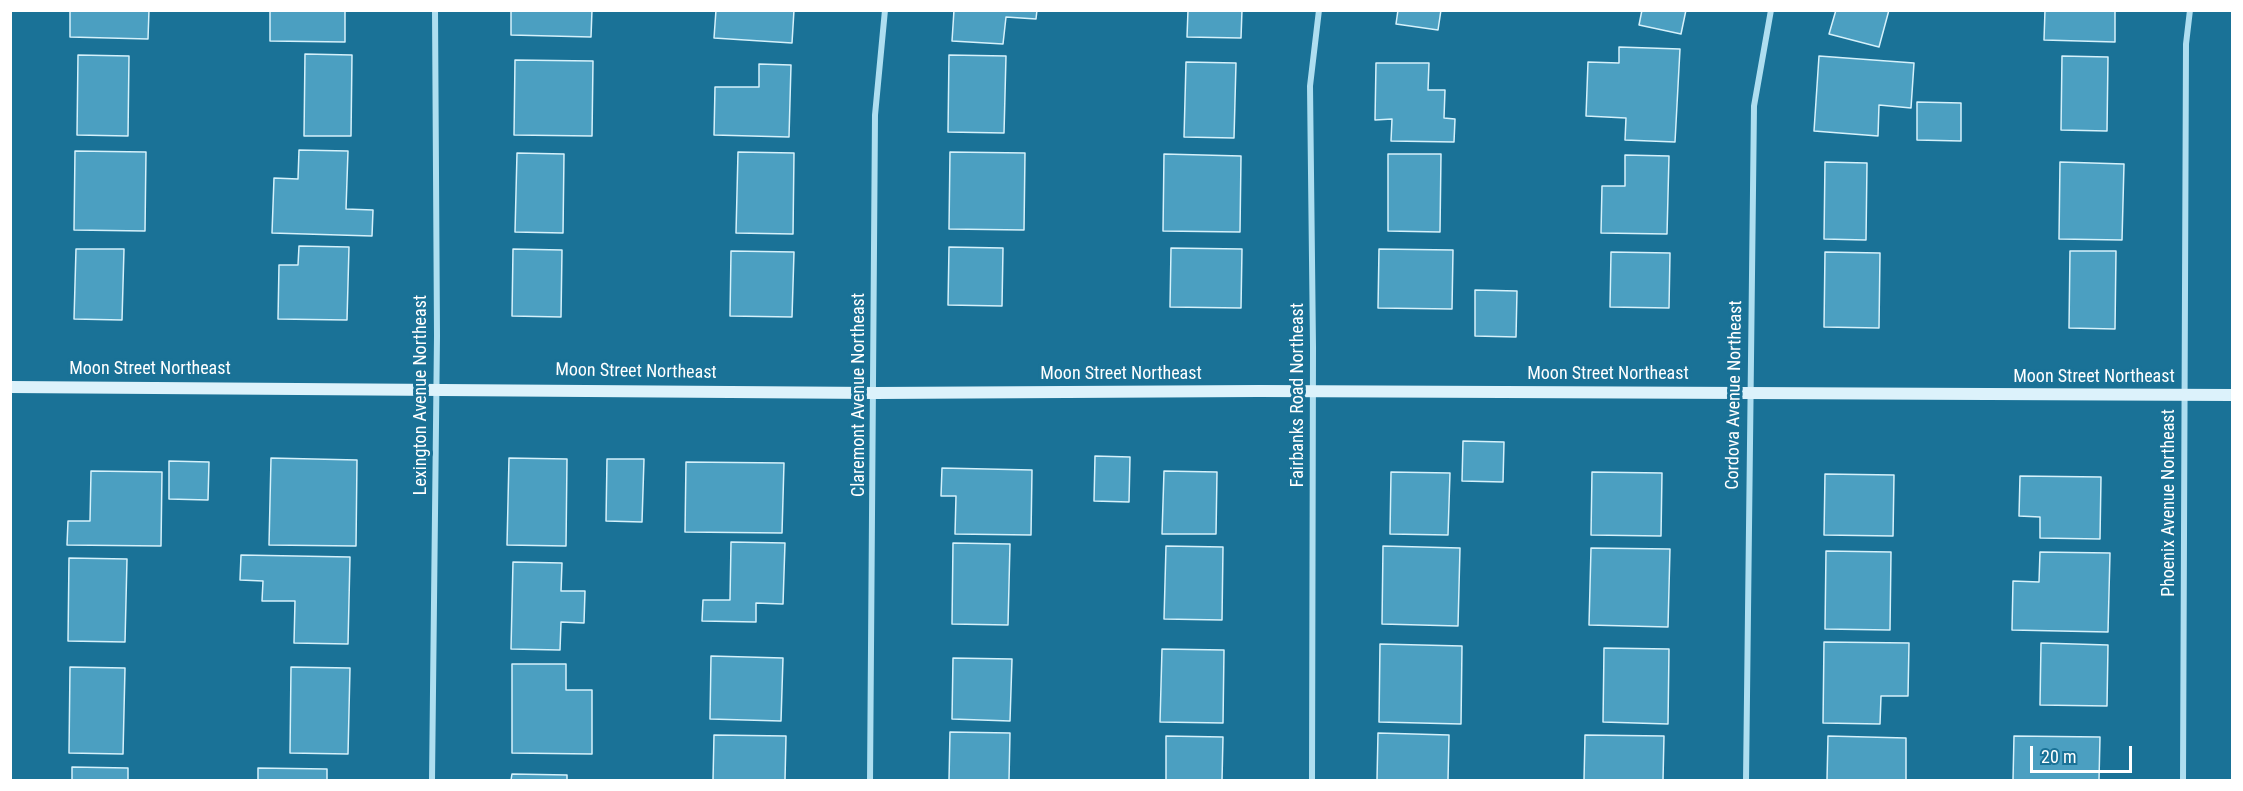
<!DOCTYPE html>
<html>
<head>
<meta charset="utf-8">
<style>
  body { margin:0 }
  #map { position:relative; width:2243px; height:791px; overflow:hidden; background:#1a7297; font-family:"Roboto Condensed",sans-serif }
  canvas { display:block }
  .frame { position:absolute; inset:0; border:12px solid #fff; pointer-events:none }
  .scale { position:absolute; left:2030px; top:746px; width:102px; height:27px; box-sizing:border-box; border:3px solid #fff; border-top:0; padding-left:8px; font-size:18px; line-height:21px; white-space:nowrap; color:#fff; -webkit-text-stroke:4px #1a7297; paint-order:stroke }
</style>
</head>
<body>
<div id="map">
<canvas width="2243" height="791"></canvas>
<div class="frame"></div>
<div class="scale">20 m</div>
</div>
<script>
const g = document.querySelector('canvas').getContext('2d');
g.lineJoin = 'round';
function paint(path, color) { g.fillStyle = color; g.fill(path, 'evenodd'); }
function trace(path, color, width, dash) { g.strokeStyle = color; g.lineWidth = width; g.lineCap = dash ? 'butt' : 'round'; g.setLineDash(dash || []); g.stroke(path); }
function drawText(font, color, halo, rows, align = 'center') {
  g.font = font + ' "Roboto Condensed",sans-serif'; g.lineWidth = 6; g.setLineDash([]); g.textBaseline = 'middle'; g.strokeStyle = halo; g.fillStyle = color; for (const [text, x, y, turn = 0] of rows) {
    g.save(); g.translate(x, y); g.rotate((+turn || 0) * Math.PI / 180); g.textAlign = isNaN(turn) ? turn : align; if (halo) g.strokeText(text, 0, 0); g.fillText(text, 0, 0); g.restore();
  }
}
const building = new Path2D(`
  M70 10H149L148 39 70 37Z
  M270 10H345V42L270 41Z
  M511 10H592L591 37 511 35Z
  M716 10H794L792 43 714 38Z
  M954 10H1037L1036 19 1006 17 1003 44 952 41Z
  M1188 10H1242L1241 38 1187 37Z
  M1398 10H1441L1438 30 1396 24Z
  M1642 10H1686L1681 34 1639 25Z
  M1836 10H1889L1879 47 1829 34Z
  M2045 10H2115V42L2044 40Z
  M1619 47 1680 49 1675 142 1625 140 1626 118 1586 116 1588 62 1619 63Z
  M305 54 352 55 351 136H304Z
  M78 55 129 56 128 136 77 135Z
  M949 55 1006 56 1004 133 948 132Z
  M1819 56 1914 63 1911 108 1879 105 1878 136 1814 131Z
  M2062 56 2108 57 2107 131 2061 130Z
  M515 60 593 61 592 136 514 135Z
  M1186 62 1236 63 1234 138 1184 137Z
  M1376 63H1429L1428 90H1445L1444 118 1455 119 1454 142 1391 141 1392 119 1375 120Z
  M759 64 791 65 789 137 714 135 715 87H759Z
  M1917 102 1961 103V141L1917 140Z
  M299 150 348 151 346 209 373 210 372 236 272 233 274 178 298 179Z
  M75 151 146 152 145 231 74 230Z
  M738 152 794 153 793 234 736 233Z
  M950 152 1025 153 1024 230 949 229Z
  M517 153 564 154 563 233 515 232Z
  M1164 154 1241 156 1240 232 1163 231Z
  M1388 154H1441L1440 232 1388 231Z
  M1625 155 1669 156 1667 234 1601 233 1602 186H1625Z
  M1825 162 1867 163 1866 240 1824 239Z
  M2060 162 2124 164 2122 240 2059 239Z
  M299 246 349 247 347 320 278 319 279 265H298Z
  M949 247 1003 248 1002 306 948 305Z
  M1171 248 1242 249 1241 308 1170 307Z
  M76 249H124L122 320 74 319Z
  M513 249 562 250 561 317 512 316Z
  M1379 249 1453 250 1452 309 1378 308Z
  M731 251 794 252 792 317 730 316Z
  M2070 251H2116L2115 329 2069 328Z
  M1611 252 1670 253 1669 308 1610 307Z
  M1825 252 1880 253 1879 328 1824 327Z
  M1475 290 1517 291 1516 337 1475 336Z
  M1463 441 1504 442 1503 482 1462 481Z
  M1095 456 1130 457 1129 502 1094 501Z
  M271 458 357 460 356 546 269 545Z
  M509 458 567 459 566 546 507 545Z
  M607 459H644L642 522 606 521Z
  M169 461 209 462 208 500 169 499Z
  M686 462 784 463 782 533 685 532Z
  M942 468 1032 470 1031 535 955 534 956 496H941Z
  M91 471 162 472 161 546 67 545 68 521H90Z
  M1164 471 1217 472 1216 534H1162Z
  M1391 472 1450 473 1448 535 1390 534Z
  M1592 472 1662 473 1661 536 1591 535Z
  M1825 474 1894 475 1893 536 1824 535Z
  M2020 476 2101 477 2100 539 2040 538V517L2019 516Z
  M731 542 785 543 783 604 756 603V622L702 621 703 600H730Z
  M953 543 1010 544 1008 625 952 624Z
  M1166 546 1223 547 1222 620 1164 619Z
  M1383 546 1460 548 1458 626 1382 624Z
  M1591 548 1670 549 1668 627 1589 625Z
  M1826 551 1891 552 1890 630 1825 629Z
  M2040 552 2110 553 2108 632 2012 630 2013 581 2039 582Z
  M241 555 350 557 348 644 294 643 295 601H262L263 581 240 580Z
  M69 558 127 559 125 642 68 641Z
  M513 562 562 563 561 591H585L584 623 561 622 560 650 511 649Z
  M1824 642 1909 643 1908 696H1881L1880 724 1823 723Z
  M2041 643 2108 645 2107 706 2040 705Z
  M1380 644 1462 646 1461 724 1379 722Z
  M1604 648 1669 649 1668 724 1603 722Z
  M1162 649 1224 650 1223 723 1160 722Z
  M711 656 783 658 781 721 710 719Z
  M953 658 1012 659 1010 721 952 719Z
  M512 664H566V690H592V754L512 753Z
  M70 667 125 668 123 754 69 753Z
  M291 667 350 668 348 754 290 753Z
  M950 732 1010 733 1009 780H949Z
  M1378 733 1449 735 1448 780H1377Z
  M714 735 786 736 785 780H713Z
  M1585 735 1664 736 1663 780H1584Z
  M1166 736 1223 737 1222 780H1166Z
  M1828 736 1906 738V780H1827Z
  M2014 736 2100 737 2099 780H2013Z
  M72 767 128 768V780H72Z
  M258 768 327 769V780H258Z
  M512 774 567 775V780H511Z`);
const street = new Path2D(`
  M432 780 437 336 435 10
  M870 780 875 115 885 10
  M1312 780 1313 347 1310 86 1319 10
  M1746 780 1754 106 1771 10
  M2183 780 2186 44 2190 10`);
const secondary = new Path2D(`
  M10 387 874 393 1259 391 2232 395`);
const streetNames = [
  ["Moon Street Northeast",150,369],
  ["Moon Street Northeast",636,372,1],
  ["Moon Street Northeast",1121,374],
  ["Moon Street Northeast",1608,374],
  ["Moon Street Northeast",2094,377],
  ["Lexington Avenue Northeast",421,395,-90],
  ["Claremont Avenue Northeast",859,395,-90],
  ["Fairbanks Road Northeast",1298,395,-90],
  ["Cordova Avenue Northeast",1735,395,-89],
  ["Phoenix Avenue Northeast",2169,503,-90]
];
paint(building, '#4b9fc1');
trace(building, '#d5f1fb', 1.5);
trace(street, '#aedef0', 6);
trace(secondary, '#dcf2fb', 12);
drawText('18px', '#fff', '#1a7297', streetNames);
</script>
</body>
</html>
